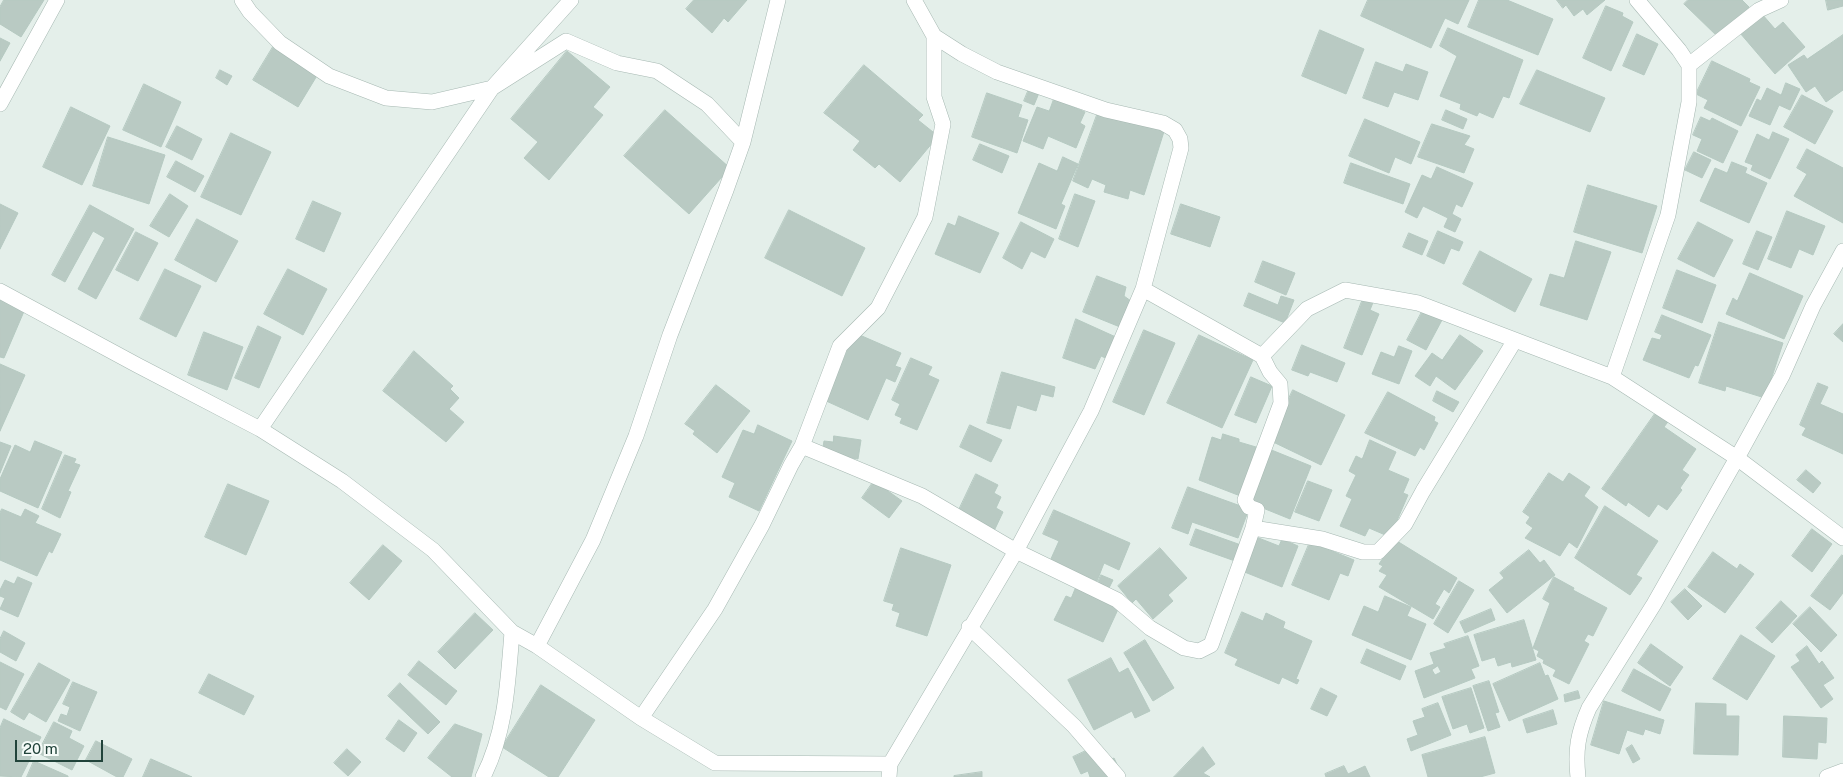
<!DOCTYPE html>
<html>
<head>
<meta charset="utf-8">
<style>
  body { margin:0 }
  #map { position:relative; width:1843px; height:777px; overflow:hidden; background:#e4efea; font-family:"Public Sans",sans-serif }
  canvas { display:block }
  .scale { position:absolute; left:15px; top:740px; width:88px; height:22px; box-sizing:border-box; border:2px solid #21433a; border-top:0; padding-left:6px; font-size:15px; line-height:18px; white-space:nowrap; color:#21433a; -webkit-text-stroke:4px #f5fbf8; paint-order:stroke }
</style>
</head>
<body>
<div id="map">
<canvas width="1843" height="777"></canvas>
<div class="scale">20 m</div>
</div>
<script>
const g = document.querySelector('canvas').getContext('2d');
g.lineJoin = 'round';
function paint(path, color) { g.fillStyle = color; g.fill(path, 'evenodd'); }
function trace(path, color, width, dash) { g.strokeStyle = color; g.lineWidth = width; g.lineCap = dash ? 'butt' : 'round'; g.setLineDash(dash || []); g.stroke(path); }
const building = new Path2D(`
  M4 0H44L21 37 0 24V7Z
  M694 0H747L728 22 724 18 712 33 686 9Z
  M1368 0H1469L1458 24 1445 18 1431 48 1361 16Z
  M1479 0H1507L1553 19 1538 55 1468 27Z
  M1557 0H1605L1587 15 1583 9 1574 16 1566 5 1563 8Z
  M1688 0H1742L1749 7 1719 38 1684 4Z
  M1826 0H1843V6L1828 10Z
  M1606 6 1623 13 1622 16 1633 22 1611 71 1583 58Z
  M1762 14 1775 29 1783 22 1805 47 1775 74 1740 33Z
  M1448 28 1523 60 1509 98 1503 96 1493 118 1479 112 1477 116 1460 109 1461 104 1440 96 1457 56 1440 46Z
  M1320 30 1364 49 1346 94 1302 76Z
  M1637 34 1658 44 1644 75 1623 66Z
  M1843 35V90L1826 102 1815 86 1806 92 1788 65 1804 55 1807 59Z
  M0 38 10 43 0 61Z
  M273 47 318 74 298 107 253 80Z
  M567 51 610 87 593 107 603 115 549 180 524 158 538 142 511 119Z
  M1712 61 1750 79 1749 82 1760 87 1741 126 1704 108 1708 100 1696 94Z
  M1376 62 1403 72 1406 64 1428 72 1418 100 1394 92 1388 107 1363 98Z
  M864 65 923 115 918 120 938 136 900 182 879 164 875 168 853 150 860 141 824 113Z
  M220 70 232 76 227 85 216 78Z
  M1537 70 1605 98 1590 132 1520 104Z
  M1786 83 1800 89 1790 110 1779 105 1770 125 1749 116 1757 99 1761 101 1767 88 1781 95Z
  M144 84 181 102 161 147 123 130Z
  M1029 89 1039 93 1034 105 1024 101Z
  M987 93 1022 105 1018 117 1028 120 1017 153 972 137Z
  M1802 95 1833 111 1815 144 1784 127Z
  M1054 99 1085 112 1080 123 1085 126 1076 148 1048 136 1043 149 1023 141 1037 107 1049 111Z
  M1101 104 1167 122 1144 195 1130 190 1128 199 1104 192 1106 185 1092 179 1088 188 1073 181Z
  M71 107 110 126 82 185 43 167Z
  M665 110 730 168 689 214 624 156Z
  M1446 110 1467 119 1463 129 1442 120Z
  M1701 117 1710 121 1712 118 1738 131 1723 163 1697 151 1702 139 1693 135Z
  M1365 119 1420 142 1411 164 1395 157 1389 173 1349 156Z
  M1432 124 1470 136 1464 145 1474 149 1464 173 1418 157Z
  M177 126 202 139 192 160 166 147Z
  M1773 132 1789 139 1770 179 1751 170 1753 165 1745 162 1757 134 1769 140Z
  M231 133 271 152 241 215 201 197Z
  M108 137 165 155 149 204 93 186Z
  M980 144 1009 156 1002 173 973 160Z
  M1807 149 1843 168V223L1794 196 1807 174 1797 168Z
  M1694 152 1711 160 1702 178 1685 170Z
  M1063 157 1078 164 1061 204 1065 206 1056 229 1018 213 1039 163 1057 171Z
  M176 161 204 176 195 192 167 177Z
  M1732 162 1747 168 1745 173 1767 183 1749 223 1700 201 1715 168 1727 173Z
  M1351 163 1410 184 1403 204 1344 183Z
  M1437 167 1473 183 1462 207 1456 204 1452 214 1461 219 1455 232 1444 227 1448 218 1423 206 1417 218 1405 212 1422 175 1431 179Z
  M1588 185 1657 206 1642 253 1574 232Z
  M170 194 188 206 169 237 150 226Z
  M1075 194 1095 201 1078 247 1059 239Z
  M313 201 341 213 324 252 296 239Z
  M0 204 18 213 0 249Z
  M1181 204 1220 217 1210 247 1171 234Z
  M90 205 134 229 96 299 78 289 105 238 93 231 65 282 52 275Z
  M789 210 865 248 842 296 765 258Z
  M1787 211 1825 226 1813 255 1799 249 1791 268 1768 259Z
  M959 216 999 233 980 273 935 254 948 223 955 226Z
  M197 219 238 241 216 282 175 260Z
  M1021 222 1054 239 1045 258 1031 251 1022 269 1003 258Z
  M1698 222 1733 240 1714 277 1678 259Z
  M1438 231 1463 242 1459 251 1451 248 1444 264 1427 256Z
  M1757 231 1772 237 1758 270 1743 264Z
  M136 232 158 243 138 281 116 270Z
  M1409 233 1428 241 1422 255 1403 247Z
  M1576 241 1611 252 1587 320 1540 305 1550 274 1564 278Z
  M1480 251 1532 279 1515 312 1463 284Z
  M1263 261 1295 273 1286 295 1255 282Z
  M165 269 201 286 176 337 140 319Z
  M288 269 327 289 303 335 264 314Z
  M1677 270 1716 285 1702 323 1663 308Z
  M1750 273 1803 296 1784 339 1726 314 1733 298 1737 301Z
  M1097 276 1126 287 1124 296 1131 301 1120 327 1083 312Z
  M1249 293 1278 305 1281 296 1294 300 1285 323 1244 306Z
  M1364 296 1374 300 1370 310 1379 314 1362 355 1344 348Z
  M0 298 25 309 4 358 0 357Z
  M1423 310 1442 320 1426 350 1407 340Z
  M1662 315 1711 335 1698 366 1695 365 1689 378 1643 360 1652 338 1660 340 1662 335 1655 332Z
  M1076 319 1118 338 1110 360 1101 356 1095 369 1063 358Z
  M1719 322 1783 343 1765 398 1726 386 1725 391 1699 383Z
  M1843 324V342L1834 334Z
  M258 326 281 337 259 388 235 378Z
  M1144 330 1175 343 1144 415 1113 402Z
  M204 332 243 347 227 390 188 375Z
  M855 333 901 353 895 366 901 368 895 382 886 378 868 420 824 400Z
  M1199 335 1253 360 1222 428 1167 403Z
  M1460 335 1483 351 1455 390 1436 376 1430 386 1415 376 1432 353 1442 360Z
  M1302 345 1345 363 1337 382 1310 372 1308 376 1292 370Z
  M1399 346 1412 351 1399 384 1372 374 1381 352 1394 357Z
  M414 351 453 386 450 389 459 398 449 409 464 422 446 442 383 391Z
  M911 358 932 367 928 375 939 380 917 430 900 423 902 418 895 415 900 404 892 400Z
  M0 364 25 375 0 431Z
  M1002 372 1055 387 1053 397 1041 394 1036 411 1017 405 1010 429 987 423Z
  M1251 377 1272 386 1256 423 1235 415Z
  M1818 383 1828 387 1820 404 1843 414V454L1802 435 1806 428 1800 425Z
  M716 385 750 411 717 453 693 434 695 431 685 424Z
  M1293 390 1345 415 1321 465 1269 440Z
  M1437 391 1459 402 1453 412 1433 401Z
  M1388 392 1435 417 1434 421 1438 423 1424 450 1420 447 1415 456 1365 433Z
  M1657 411 1670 419 1664 427 1696 449 1682 470 1689 475 1680 488 1682 490 1667 510 1658 504 1649 517 1628 502 1626 506 1602 489Z
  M758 425 792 441 759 511 729 497 735 483 722 477 743 430 754 434Z
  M970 425 1002 440 991 462 960 447Z
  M1223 434 1239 439V442L1256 447 1243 497 1199 480 1212 437 1221 440Z
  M834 436 861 440 858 459 822 453 824 441 833 442Z
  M1370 440 1396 452 1388 470 1409 479 1403 493 1408 495 1390 537 1369 528 1365 536 1340 526 1352 499 1346 496 1356 475 1349 471 1356 456 1362 459Z
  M35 441 62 452 38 508 0 491V479L15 445 30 452Z
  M0 442 11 446 0 473Z
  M1269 449 1311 466 1290 519 1248 502Z
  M65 455 76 459 74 463 80 465 68 491 71 492 60 518 42 509Z
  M1806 470 1821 483 1813 493 1797 480Z
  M1549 473 1563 482 1569 473 1590 487 1584 496 1598 507 1577 548 1569 542 1560 556 1525 538 1533 528 1526 523 1530 517 1523 512Z
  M976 474 998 485 994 493 1001 497 996 508 1003 512 994 531 957 514Z
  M874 481 902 501 889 518 862 498Z
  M1308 481 1332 490 1319 521 1295 512Z
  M228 484 269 501 246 555 205 537Z
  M1188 487 1249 509 1238 538 1192 522 1188 534 1172 528Z
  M1605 506 1658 541 1636 575 1642 578 1630 595 1575 558Z
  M2 509 21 517 25 509 39 516 35 523 61 534 52 553 49 551 37 576 0 560V513Z
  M1054 510 1130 543 1119 570 1104 563 1097 581 1050 561 1059 541 1043 534Z
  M1196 529 1241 545 1235 561 1190 545Z
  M1812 529 1832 544 1812 572 1792 556Z
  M1256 537 1279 546 1282 539 1298 546 1282 587 1242 571Z
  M1392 538 1457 578 1449 593 1444 589 1435 604 1440 607 1433 619 1379 587 1387 575 1379 571 1383 566 1379 564 1383 558 1381 557Z
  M1310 542 1354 560 1348 576 1340 573 1329 600 1292 585Z
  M383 545 402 561 369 600 350 583Z
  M901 548 951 565 927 636 896 626 900 613 892 610 894 604 884 601Z
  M1160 548 1187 578 1168 595 1173 601 1153 619 1136 599 1132 603 1118 586Z
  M1529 550 1540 563 1544 560 1555 575 1507 613 1489 590 1504 578 1500 573Z
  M1713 552 1737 569 1740 564 1754 574 1725 613 1688 587Z
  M1842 555 1843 556V593L1830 610 1811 596Z
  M1101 575 1113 580 1108 590 1097 585Z
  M18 577 32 583 18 617 0 609 5 598 0 596V590L5 580 14 584Z
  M1554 577 1574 588 1573 590 1607 608 1593 636 1588 634 1584 641 1589 644 1569 684 1553 676 1556 670 1543 663 1544 660 1537 656 1539 651 1533 648 1550 603 1543 599Z
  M1459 581 1474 590 1448 633 1434 624Z
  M1077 585 1120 605 1103 642 1054 620 1066 596 1071 598Z
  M1685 589 1702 606 1688 620 1671 602Z
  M1385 596 1411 607 1407 616 1426 624 1411 660 1352 635 1364 606 1378 612Z
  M1781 601 1797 616 1772 643 1756 628Z
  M1810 607 1837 635 1821 652 1793 624Z
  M1491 609 1495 620 1465 633 1460 622Z
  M1242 612 1263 621 1266 613 1285 622 1283 628 1312 641 1296 679 1299 680 1297 684 1282 677 1279 684 1235 665 1238 659 1225 653Z
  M475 613 493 630 455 669 438 652Z
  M1524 620 1536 660 1512 667 1511 662 1498 666 1495 657 1482 661 1474 635Z
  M4 631 25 643 16 661 0 652V639Z
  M1741 635 1775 656 1747 700 1713 679Z
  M1468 636 1479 666 1471 669 1475 678 1424 698 1415 671 1434 664 1430 653 1446 648 1444 644ZM1438 666 1441 672 1435 675 1432 670Z
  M1145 640 1174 688 1153 701 1124 653Z
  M1651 644 1683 667 1670 686 1638 663Z
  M1807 646 1819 664 1822 661 1834 678 1823 685 1833 699 1821 708 1791 667 1800 661 1796 655Z
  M1367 649 1406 666 1400 680 1361 663Z
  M1111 658 1119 673 1128 668 1150 711 1135 718 1132 711 1094 730 1068 680Z
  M419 661 457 691 446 705 408 675Z
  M0 662 24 674 6 710 0 707Z
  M39 663 70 680 46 722 29 712 24 720 11 712Z
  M1540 663 1545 676 1548 675 1558 699 1509 721 1493 684Z
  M1634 669 1671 689 1660 711 1622 691Z
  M209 674 254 696 244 715 199 693Z
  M1489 681 1499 712 1495 713 1500 727 1488 731 1473 686Z
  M73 682 97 692 80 731 58 721 61 714 67 716 70 707 63 704Z
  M400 683 440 722 428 734 388 696Z
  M541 685 595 720 558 777H549L502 747Z
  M1321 688 1337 696 1327 716 1311 709Z
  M1471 688 1484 728 1470 733 1467 724 1453 729 1442 697Z
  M1578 691 1580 698 1565 702 1564 695Z
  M1604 701 1664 720 1660 734 1645 729 1643 735 1627 730 1619 754 1591 745Z
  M1438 703 1451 735 1411 751 1407 739 1418 735 1413 721 1425 717 1422 709Z
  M1696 703 1726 704V716H1739L1738 755 1694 754Z
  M1553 710 1557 724 1527 733 1523 720Z
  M1784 716 1827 718 1826 743 1818 742 1817 759 1783 757Z
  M4 719 41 737 21 777 0 776V728Z
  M399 720 417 733 404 752 386 739Z
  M54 722 72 731 69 738 84 746 72 770 38 753Z
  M455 724 482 734 471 777H452L428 758Z
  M1485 737 1495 773 1480 777H1428L1422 755Z
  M96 741 132 759 123 777H117L86 760Z
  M1632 745 1640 759 1633 763 1626 749Z
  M1203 747 1215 764 1203 773 1210 777H1174Z
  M347 749 361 762 348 776 334 763Z
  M1090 749 1097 766 1114 758 1123 777H1090L1088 771 1081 774 1073 757Z
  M151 759 192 777H143Z
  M34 761 68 776V777H27Z
  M1344 766 1348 774 1365 766 1370 777H1326L1325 774Z
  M982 772V777H954V776Z`);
const street = new Path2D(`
  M242 0 250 12 280 43 329 76 386 98 432 102 492 88 566 41 617 63 657 71 707 104 743 142
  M1689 65 1759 10 1781 0
  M0 104 57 0
  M0 291 137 365 260 429 342 481 433 550 512 632 537 646 641 718 715 763 890 764
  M1262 356 1307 309 1345 290 1418 303 1612 377 1737 458 1843 538
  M1612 377 1668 215 1689 102V65L1679 50 1637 0
  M260 429 492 88 571 0
  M802 446 922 496 1016 551 1117 600 1150 628 1184 648 1199 651 1211 645 1253 528 1257 510 1249 507 1245 500 1281 403 1280 384 1270 372 1262 356 1143 289
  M1253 528 1322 539 1363 552H1378L1405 524 1423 491 1515 340
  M969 627 1074 726 1118 777
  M537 646 593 540 636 436 670 335 726 190 743 142 778 0
  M641 718 715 609 762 525 791 465 802 446 840 346 878 308 925 217 943 124 934 97V36
  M483 777C506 732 508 681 512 632
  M889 777 890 764 1016 551 1091 411 1143 289 1181 148 1180 139 1175 130 1163 123 1106 110 997 72 962 54 934 36 914 0
  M1578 777C1575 750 1578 733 1589 708L1654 604 1737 458 1782 376 1813 306 1843 251
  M1827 777 1843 771`);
paint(building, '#b9cac3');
trace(building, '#b5c9c1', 1);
trace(street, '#a6b8b2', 16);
trace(street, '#fff', 15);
</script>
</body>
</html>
